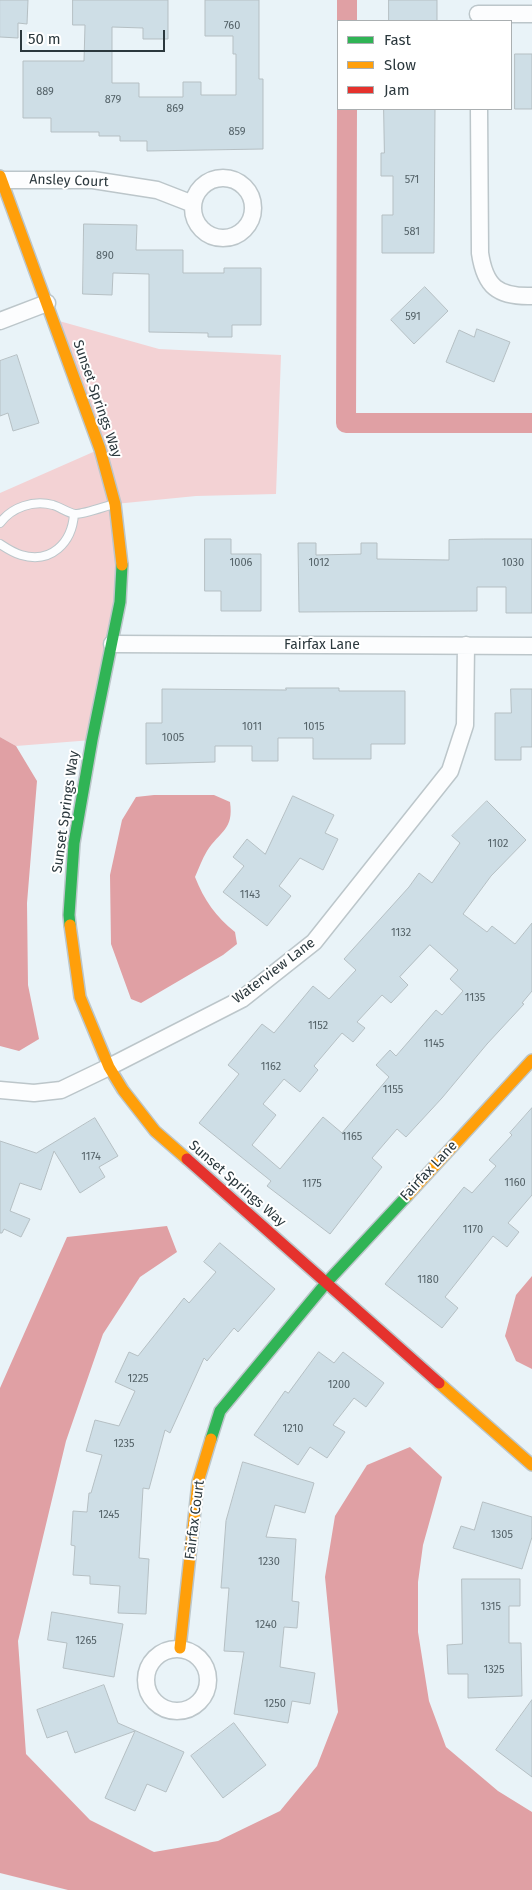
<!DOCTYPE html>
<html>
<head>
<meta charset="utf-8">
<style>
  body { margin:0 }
  #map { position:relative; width:532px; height:1890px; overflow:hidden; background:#e9f3f8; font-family:"Fira Sans",sans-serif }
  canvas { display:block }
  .legend { position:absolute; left:337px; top:20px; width:175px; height:90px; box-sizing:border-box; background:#fff; border:1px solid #aaafb1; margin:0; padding:6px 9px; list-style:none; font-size:15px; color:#2b383d }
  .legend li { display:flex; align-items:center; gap:10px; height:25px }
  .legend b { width:25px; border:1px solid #aaafb1 }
  .scale { position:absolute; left:20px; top:30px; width:145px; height:22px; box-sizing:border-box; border:2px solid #2b383d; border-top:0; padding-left:6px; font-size:15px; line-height:18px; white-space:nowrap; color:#2b383d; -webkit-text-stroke:4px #fff; paint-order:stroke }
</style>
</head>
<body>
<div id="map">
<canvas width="532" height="1890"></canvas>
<ul class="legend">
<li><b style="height:6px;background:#30b455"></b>Fast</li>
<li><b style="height:6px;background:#ff9f0a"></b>Slow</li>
<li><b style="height:6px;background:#e5322d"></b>Jam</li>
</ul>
<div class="scale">50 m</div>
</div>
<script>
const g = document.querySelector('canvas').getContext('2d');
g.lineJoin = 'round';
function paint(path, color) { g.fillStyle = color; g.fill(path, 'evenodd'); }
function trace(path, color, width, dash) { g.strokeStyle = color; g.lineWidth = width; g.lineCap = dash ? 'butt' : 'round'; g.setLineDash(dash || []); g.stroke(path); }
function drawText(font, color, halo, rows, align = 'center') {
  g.font = font + ' "Fira Sans",sans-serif'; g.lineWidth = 4; g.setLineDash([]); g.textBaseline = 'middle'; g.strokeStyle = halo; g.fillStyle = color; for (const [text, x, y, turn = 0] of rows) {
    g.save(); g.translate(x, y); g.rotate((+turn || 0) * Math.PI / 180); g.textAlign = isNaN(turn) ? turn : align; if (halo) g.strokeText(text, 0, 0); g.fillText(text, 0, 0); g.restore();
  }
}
const green = new Path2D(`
  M52 319 159 349 281 355 276 494 196 496 115 504 122 565 92 740 16 746 0 737V493L100 449Z`);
const water = new Path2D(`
  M0 737 16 746 37 781 27 903 28 985 39 1039 19 1051 0 1046Z
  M154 795H214L230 802C234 830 220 831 207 851 202 859 199 868 195 877 204 900 216 917 235 932L237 944 223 955 141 1003 131 999 111 944 110 875 122 820 136 797Z
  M167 1226 177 1252 140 1277 103 1334 66 1441 18 1641 26 1754 90 1820 154 1852 218 1841 280 1811 317 1766 338 1712 325 1577 335 1516 367 1465 410 1447 442 1477 423 1545 418 1582V1632L429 1701 446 1747 498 1791 532 1812V1890H68L0 1873V1388L67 1237Z
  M532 1276V1369L516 1361 505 1336 516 1295Z`);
const canal = new Path2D(`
  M347 21V0
  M347 109 346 423H532`);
const building = new Path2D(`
  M0 0H28L27 24 18 23V38L0 37Z
  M73 0H168V39H143V28L112 27V83H139V97H183V82H201V95H236V54H233V36H205V0H259V79H263V149L147 151V141H120V136H99V132H51V118H23V61H84L85 25H73Z
  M389 0H437V21H389Z
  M515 54H532V109H515Z
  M384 109H435L434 253H382V215H393V176H381V153H384Z
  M84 224 137 225 136 250H183V273H224V268H261V325H232V337H208V333L149 332V274L113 273 112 295 83 294Z
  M425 287 448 311 414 344 391 320Z
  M477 329 510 342 494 382 446 362 459 330 474 337Z
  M17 355 39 423 13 431 8 413 0 416V361Z
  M205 539H231V554H261V611H221V591H205Z
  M484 539H532V613H506V587H477V611L299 612 298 543H316V555L361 554V543H377V559L449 560V540Z
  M286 688H339V691H405V744H371V759H313V738H278V761H252V746H215V762L146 764V723H162V689L286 690Z
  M511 689H532V747H521V760H495V713H511Z
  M293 796 334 815 325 833 338 839 323 870 300 858 279 886 291 896 267 926 223 892 244 866 233 857 247 839 265 854Z
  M487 801 526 840 491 876 463 914 487 932 492 926 515 944 532 923V991L522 1003 524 1004 487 1044 442 1098 406 1137 397 1129 372 1158 382 1167 330 1234 267 1186 271 1181 199 1123 239 1074 228 1065 262 1024 274 1033 313 986 329 999 356 970 344 959 409 887 419 873 432 883 460 843 452 836ZM430 945 458 970 450 979 463 991 442 1015 436 1010 396 1056 390 1050 376 1065 389 1077 342 1133 323 1117 280 1169 252 1145 276 1115 263 1104 284 1079 300 1092 318 1070 314 1066 342 1033 353 1042 365 1028 357 1022 382 995 391 1003 408 985 400 977Z
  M532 1108V1195L508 1223 519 1232 507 1247 493 1236 464 1273 445 1297 458 1308 442 1328 385 1284 464 1187 472 1193 496 1166 489 1160 512 1135 510 1133Z
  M95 1118 118 1156 99 1167 105 1177 80 1193 54 1151 41 1190 20 1183 10 1211 30 1219 21 1237 4 1229 2 1233H0V1141L36 1153Z
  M220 1243 275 1289 238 1332 234 1328 207 1361 204 1358 170 1433 165 1430 149 1489 143 1488 139 1558 149 1559 146 1614 118 1613 120 1586 90 1584V1576L73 1575 75 1546 71 1545 73 1511 87 1512 89 1493H91L102 1455 86 1451 95 1420 119 1426 135 1391 115 1382 129 1352 138 1356 184 1298 189 1303 216 1272 204 1262Z
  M319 1352 334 1363 343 1352 384 1383 366 1407 354 1398 333 1425 345 1432 327 1458 310 1447 298 1465 254 1435 285 1391 288 1393Z
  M243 1462 314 1483 305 1513 275 1505 266 1537 296 1539 292 1601 299 1602 297 1628 284 1627 280 1667 315 1673 310 1704 292 1701 288 1723 234 1714 244 1652 224 1651 229 1588H221L226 1521Z
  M483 1502 532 1517V1537L522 1569 453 1548 461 1526 474 1530Z
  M462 1579H520V1606H509V1643H521L522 1696 468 1698V1674H448L447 1645 462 1644Z
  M52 1612 123 1624 114 1677 63 1668 67 1643 48 1640Z
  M104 1685 118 1723 184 1752 166 1792 147 1784 135 1811 105 1798 135 1731 75 1753 67 1731 47 1738 37 1710Z
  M532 1700V1777L496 1750Z
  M234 1723 266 1765 223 1798 191 1756Z`);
const lane = new Path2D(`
  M0 523C12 507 33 500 53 505 60 507 68 513 75 514 85 514 103 507 114 504
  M0 544C6 548 14 553 21 555 51 564 72 543 74 514`);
const street = new Path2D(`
  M478 14H532
  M479 109 480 253C485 287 498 297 532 296
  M193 208a30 30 0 1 1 60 0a30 30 0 1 1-60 0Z
  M1 180H93L157 190 193 204
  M0 321 47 303
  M112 644 532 646
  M0 1090 34 1093 61 1090 109 1067 242 999 314 942 450 771 465 725 466 645
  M146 1680a31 31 0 1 1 62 0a31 31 0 1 1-62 0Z`);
const fast = new Path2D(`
  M70 925 69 915 74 843 92 740 120 602 122 565
  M211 1439 220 1411 327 1282 407 1196`);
const slow = new Path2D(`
  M0 176 100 449 115 504 122 565
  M70 925 80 997 109 1067 123 1090 155 1131 187 1159
  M407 1196 532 1060
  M439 1383 532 1465
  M180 1648 198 1482 211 1439`);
const jam = new Path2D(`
  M187 1159 439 1383`);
const numberNames = [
  ["760",232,26],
  ["889",45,92],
  ["879",113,100],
  ["869",175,109],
  ["859",237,132],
  ["571",412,180],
  ["581",412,232],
  ["890",105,256],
  ["591",413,317],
  ["1006",241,563],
  ["1012",319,563],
  ["1030",513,563],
  ["1011",252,727],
  ["1015",314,727],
  ["1005",173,738],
  ["1102",498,844],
  ["1143",250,895],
  ["1132",401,933],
  ["1135",475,998],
  ["1152",318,1026],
  ["1145",434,1044],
  ["1162",271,1067],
  ["1155",393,1090],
  ["1165",352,1137],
  ["1174",91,1157],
  ["1160",515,1183],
  ["1175",312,1184],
  ["1170",473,1230],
  ["1180",428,1280],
  ["1225",138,1379],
  ["1200",339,1385],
  ["1210",293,1429],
  ["1235",124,1444],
  ["1245",109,1515],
  ["1305",502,1535],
  ["1230",269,1562],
  ["1315",491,1607],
  ["1240",266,1625],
  ["1265",86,1641],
  ["1325",494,1670],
  ["1250",275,1704]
];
const streetNames = [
  ["Ansley Court",69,181,2],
  ["Sunset Springs Way",97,399,71],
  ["Fairfax Lane",322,645],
  ["Sunset Springs Way",66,812,-82],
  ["Waterview Lane",274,971,-37],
  ["Fairfax Lane",429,1171,-47],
  ["Sunset Springs Way",237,1184,41],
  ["Fairfax Court",195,1520,-83]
];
paint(green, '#f3d2d4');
paint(water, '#e0a0a4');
trace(canal, '#e0a0a4', 20);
paint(building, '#cedee6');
trace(building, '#b5bfc3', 1);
trace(lane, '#bcc6ca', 10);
trace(street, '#bcc6ca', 19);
trace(fast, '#bcc6ca', 14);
trace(slow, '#bcc6ca', 14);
trace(jam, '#bcc6ca', 14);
trace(lane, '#fcfdfe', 8);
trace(street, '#fcfdfe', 16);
trace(fast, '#30b455', 11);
trace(slow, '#ff9f0a', 11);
trace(jam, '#e5322d', 11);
drawText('11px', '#546268', null, numberNames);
drawText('14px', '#2b383d', '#fff', streetNames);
</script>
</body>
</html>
